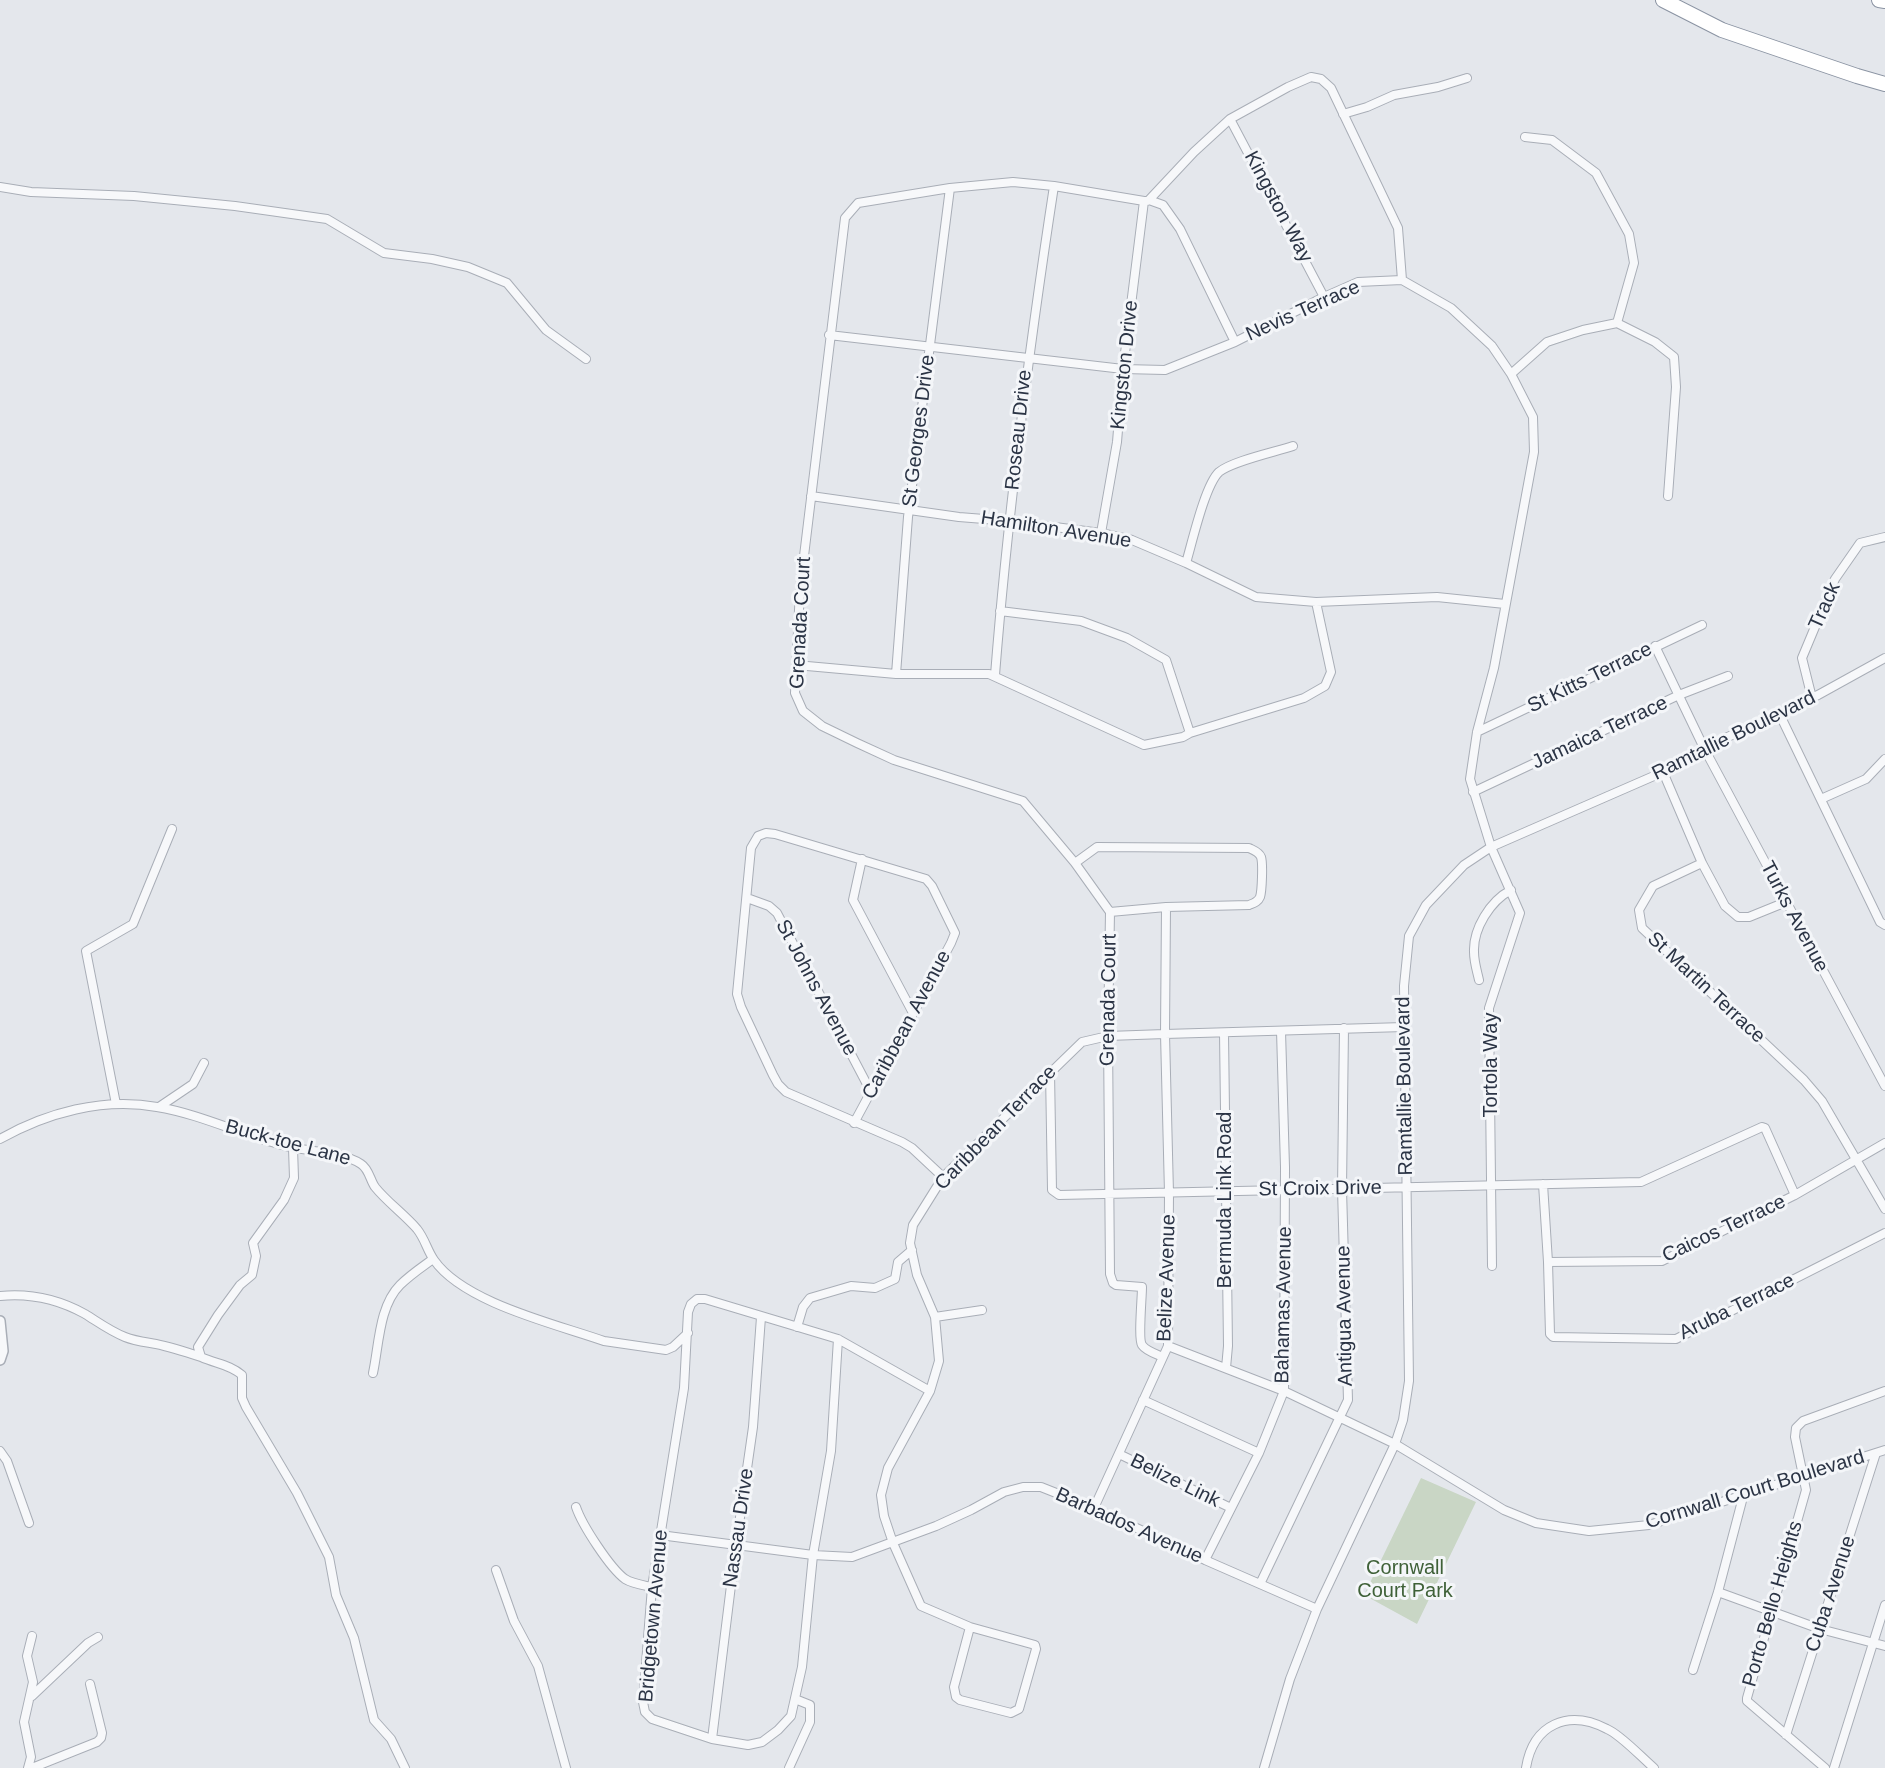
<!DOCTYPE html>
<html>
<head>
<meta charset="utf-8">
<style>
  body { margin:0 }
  canvas { display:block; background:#e4e7ec }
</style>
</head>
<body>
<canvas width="1885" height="1768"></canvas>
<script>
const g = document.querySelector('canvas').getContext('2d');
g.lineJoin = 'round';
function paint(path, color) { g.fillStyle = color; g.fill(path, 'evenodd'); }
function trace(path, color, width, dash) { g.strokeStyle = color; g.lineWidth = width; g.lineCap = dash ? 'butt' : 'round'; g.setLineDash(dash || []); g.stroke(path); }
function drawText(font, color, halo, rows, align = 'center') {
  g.font = font + ' Helvetica,sans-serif'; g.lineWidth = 6; g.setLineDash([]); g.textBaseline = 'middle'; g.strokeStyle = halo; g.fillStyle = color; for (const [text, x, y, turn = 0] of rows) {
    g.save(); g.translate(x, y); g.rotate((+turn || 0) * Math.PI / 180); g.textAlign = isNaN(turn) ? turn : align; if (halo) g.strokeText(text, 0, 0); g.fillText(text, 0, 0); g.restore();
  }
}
const green = new Path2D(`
  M1421 1478 1476 1502 1417 1624 1364 1595Z`);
const minor = new Path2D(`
  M1343 114 1367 107 1394 95 1438 87 1467 78
  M1230 119 1324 297
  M1525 137 1552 140 1596 173 1629 234 1634 263 1617 323
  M0 187 31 192 134 196 235 206 327 219 384 253 432 259 468 267 507 283 546 330 586 359
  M1144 201 1054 186 1013 182 950 188 858 203 845 218 800 589 795 693 803 711 822 726 857 743 894 760 1023 801 1075 863 1110 912 1108 1036 1110 1274 1113 1283 1116 1285 1142 1287C1142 1298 1138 1339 1142 1345 1146 1351 1156 1354 1163 1357
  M829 335 1123 369 1165 370 1235 342 1324 297 1358 282 1402 280 1451 308 1492 346 1511 374 1533 417 1534 452 1494 668 1477 732 1470 779 1491 847 1520 913 1489 1008 1492 1266
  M1235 342 1180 229 1163 205 1149 200 1194 152 1230 119 1288 87 1311 77 1321 79 1331 88 1398 228 1402 280
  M1511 374 1547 342 1583 330 1617 323 1655 342 1674 357 1676 387 1668 496
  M811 496 959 517 1009 521 1101 533 1132 540 1186 563 1256 597 1316 602 1437 597 1505 604
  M1101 533 1117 442 1123 369 1144 201H1147
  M1186 563C1192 543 1205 485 1219 472 1232 461 1275 452 1293 446
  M1000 611 1081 621 1127 638 1166 660 1190 733
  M1655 646 1704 748 1885 1086
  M796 665 896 674H989L1144 745 1183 737 1190 733 1304 698 1325 686 1331 672 1316 602
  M896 674 908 517 950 188
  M995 675C1008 511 1029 349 1054 186
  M1812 698 1802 658 1835 579 1860 543 1885 537
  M1779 713 1880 922 1885 925
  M1477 732 1702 625
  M1663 772 1702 863 1653 886 1639 910 1642 928 1804 1080 1822 1101 1885 1209
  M1473 792 1679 695 1728 676
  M1821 799 1866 779 1885 759
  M862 859 853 900 913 1013
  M1075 863 1097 847 1249 848C1253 850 1259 852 1261 857 1263 863 1262 891 1260 897 1258 902 1254 903 1249 905L1166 907 1165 1034 1169 1193 1168 1346 1094 1508
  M1702 863 1725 906 1738 917H1749L1786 902
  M747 898 769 906 777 913 871 1092
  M1110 912 1166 907
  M1479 980C1477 971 1474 962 1474 952 1473 929 1490 901 1511 890
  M1224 1033 1228 1346 1226 1368
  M1050 1072 1052 1190 1059 1195 1641 1182 1762 1127 1765 1128 1795 1195
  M116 1104 86 951 133 924 172 829
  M159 1107 193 1084 204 1063
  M854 1123 951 943 955 933 932 886 926 879 775 834 766 833 758 836 751 848 737 994 741 1007 773 1075 778 1084 786 1092 902 1142 912 1148 943 1177
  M0 1139C46 1113 103 1097 157 1107 200 1114 240 1134 282 1145 306 1152 341 1151 361 1164 369 1169 370 1180 375 1187 387 1202 404 1214 417 1229 425 1239 427 1250 434 1260 464 1303 556 1324 604 1341L666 1350 673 1347 688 1333
  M293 1148 294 1178 284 1200 253 1243 256 1256 252 1275 240 1285 218 1315 198 1347 201 1357C216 1364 229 1364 242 1375V1398L246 1407 297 1493 329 1557 336 1595 354 1638 374 1720 391 1739 405 1768
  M1543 1184 1548 1262 1550 1334 1553 1337 1676 1339 1885 1233
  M1548 1262 1662 1261 1795 1195 1885 1143
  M0 1296C30 1293 58 1299 85 1314 98 1322 110 1331 125 1337 135 1341 145 1342 156 1344 171 1347 186 1352 201 1357
  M935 1317 982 1310
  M797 1327 803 1307 810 1298 851 1286 875 1288 895 1279 898 1262 912 1250
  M838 1339 831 1451 813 1555 802 1667 791 1716 778 1730 762 1742 748 1745 712 1739 652 1719 645 1712 643 1702 652 1587 684 1388 688 1312 691 1304 697 1299H705L838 1339 930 1391
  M1168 1346 1284 1391 1395 1444 1504 1510 1536 1523 1589 1531 1649 1525 1885 1450
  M373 1373C379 1345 379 1306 400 1285 410 1275 422 1267 433 1259
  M1143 1400 1259 1453
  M0 1451 7 1461 29 1523
  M1119 1454 1231 1508
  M576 1507C582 1525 610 1568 625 1579 633 1584 643 1585 652 1587
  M660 1535 813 1555 852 1557 936 1526 971 1510 1004 1492 1023 1487H1041L1094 1508 1205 1560 1317 1609
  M1205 1560 1259 1453 1284 1391 1285 1167 1281 1031
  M496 1570 514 1621 538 1666 566 1768
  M1260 1584 1348 1400 1342 1189 1344 1028
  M1718 1592 1820 1629 1885 1646
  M970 1627 954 1687 956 1697 960 1700 1011 1713 1019 1709 1036 1649 1035 1645 970 1627 921 1606 893 1543 884 1516 881 1495 888 1468 930 1391 939 1361 935 1317 917 1275 910 1243 913 1225 943 1177 1082 1042 1108 1036 1165 1034 1404 1027
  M1693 1670 1718 1592 1743 1497
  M32 1696 88 1643 98 1637
  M1786 1735 1876 1453
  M712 1739 736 1545 753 1427 761 1317
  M28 1768 31 1757 24 1722 33 1682 27 1656 32 1636
  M32 1768 97 1742 101 1738 102 1733 90 1684
  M789 1768 810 1722V1705L795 1699
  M1264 1768 1290 1679 1317 1609 1395 1444 1403 1420 1409 1381 1404 986 1409 936 1426 905 1464 865 1491 847 1663 772 1704 748 1818 695 1885 658
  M1526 1768C1533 1724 1568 1709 1607 1729 1621 1735 1641 1757 1654 1768
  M1825 1768 1747 1701V1698L1806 1490 1795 1437 1796 1428 1803 1421 1885 1391
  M1834 1768 1885 1605`);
const tertiary = new Path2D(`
  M0 1321 3 1351 0 1360`);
const motorway = new Path2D(`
  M1663 0 1722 30 1857 76 1885 84
  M1879 0 1885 1`);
const streetNames = [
  ["Kingston Way",1278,207,62],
  ["Nevis Terrace",1303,311,-24],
  ["Kingston Drive",1125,365,-84],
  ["Roseau Drive",1019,430,-84],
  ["St Georges Drive",919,431,-83],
  ["Hamilton Avenue",1056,530,9],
  ["Track",1825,606,-66],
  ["Grenada Court",801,623,-87],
  ["St Kitts Terrace",1590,678,-26],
  ["Jamaica Terrace",1600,733,-25],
  ["Ramtallie Boulevard",1734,736,-26],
  ["Turks Avenue",1794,917,62],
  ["St Johns Avenue",816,988,62],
  ["St Martin Terrace",1706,988,43],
  ["Grenada Court",1109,1000,-89],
  ["Caribbean Avenue",907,1025,-62],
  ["Tortola Way",1491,1065,-90],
  ["Ramtallie Boulevard",1405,1086,-91],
  ["Caribbean Terrace",996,1128,-46],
  ["Buck-toe Lane",288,1143,15],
  ["St Croix Drive",1320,1189,-1],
  ["Bermuda Link Road",1225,1200,-90],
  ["Caicos Terrace",1724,1229,-25],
  ["Belize Avenue",1167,1278,-88],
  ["Bahamas Avenue",1284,1305,-89],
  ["Aruba Terrace",1737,1307,-26],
  ["Antigua Avenue",1345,1316,-91],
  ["Belize Link",1175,1481,26],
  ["Cornwall Court Boulevard",1755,1490,-17],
  ["Barbados Avenue",1129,1526,24],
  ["Nassau Drive",739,1528,-82],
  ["Cuba Avenue",1831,1594,-72],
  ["Porto Bello Heights",1773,1604,-74],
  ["Bridgetown Avenue",654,1616,-85]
];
const parkNames = [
  ["Cornwall",1405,1568],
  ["Court Park",1405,1591]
];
paint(green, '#c9d6c5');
trace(minor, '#a9aeb7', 10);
trace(tertiary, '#a9aeb7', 12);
trace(motorway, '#8b94a3', 16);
trace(minor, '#f7f8fa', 8);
trace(tertiary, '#f7f8fa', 9);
trace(motorway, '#fff', 14);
drawText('20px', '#2b3445', '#f4f6f9', streetNames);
drawText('20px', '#3f6138', '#f4f6f9', parkNames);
</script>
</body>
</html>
